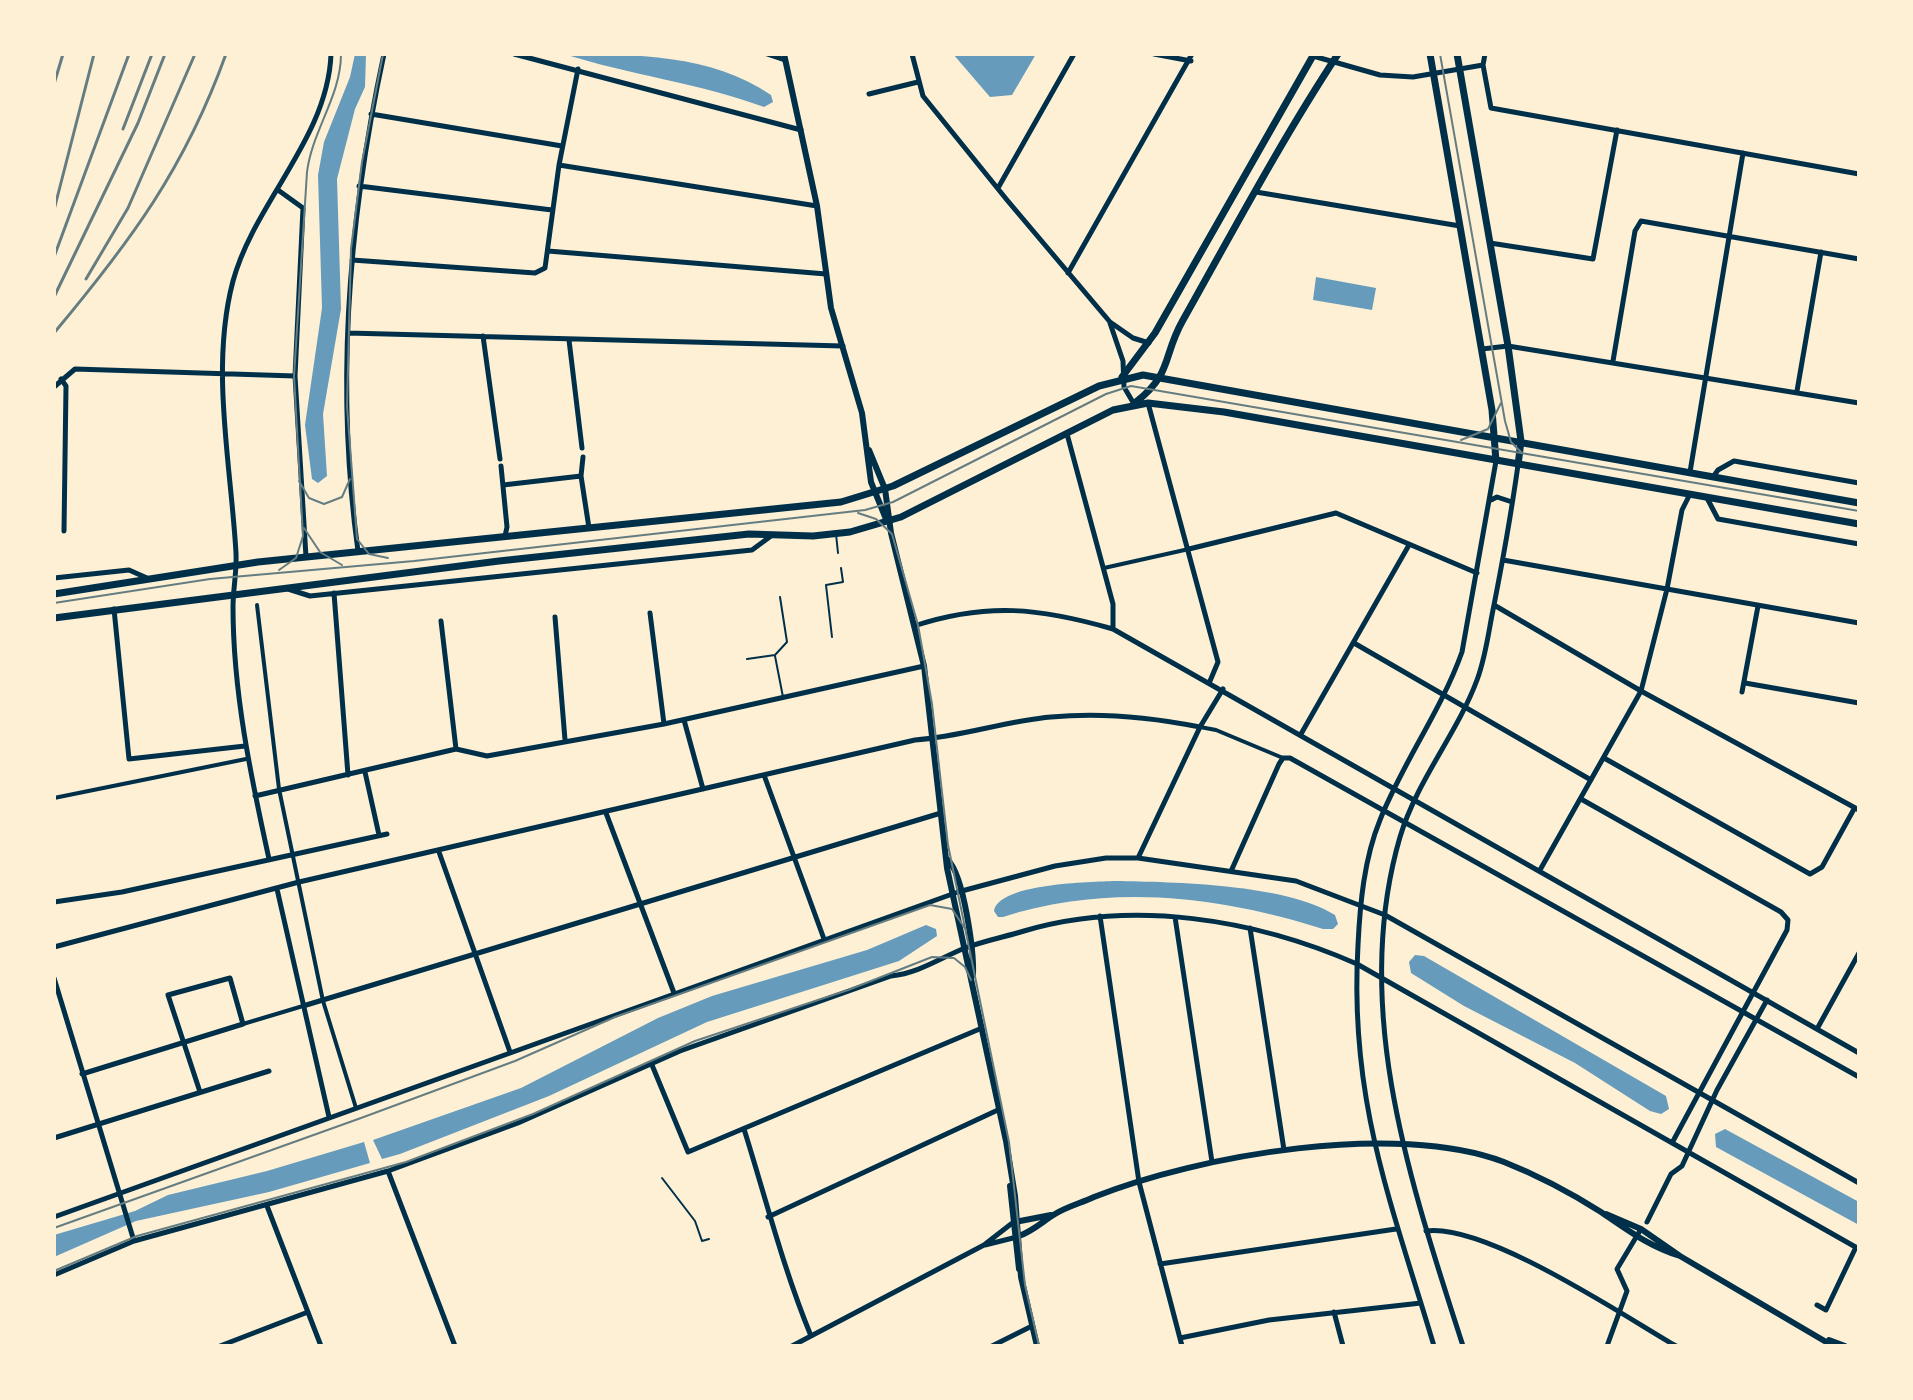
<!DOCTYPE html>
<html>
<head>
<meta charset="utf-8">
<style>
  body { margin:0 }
  #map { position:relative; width:1913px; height:1400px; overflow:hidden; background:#fdf0d5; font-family:Poppins,sans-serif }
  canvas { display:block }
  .frame { position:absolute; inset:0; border:56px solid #fdf0d5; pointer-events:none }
</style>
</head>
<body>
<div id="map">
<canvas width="1913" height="1400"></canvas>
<div class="frame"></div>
</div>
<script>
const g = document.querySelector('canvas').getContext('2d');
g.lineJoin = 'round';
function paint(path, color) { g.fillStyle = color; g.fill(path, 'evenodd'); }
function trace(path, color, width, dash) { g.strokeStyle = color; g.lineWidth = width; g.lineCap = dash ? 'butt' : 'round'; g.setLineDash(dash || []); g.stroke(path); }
const water = new Path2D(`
  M355 54H366L365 87 355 109 337 179 341 309 323 414 327 476 318 483 312 479 305 425 322 308 318 175 324 142 350 77Z
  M564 54C634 54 711 54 771 95L773 102 764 107C699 83 630 75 564 54Z
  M953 54H1036L1012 95 990 97Z
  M1316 277 1376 288 1372 310 1313 300Z
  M1115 881C1174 882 1286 884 1335 915L1338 924 1333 929H1323C1219 896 1109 883 1003 917H998L994 911C999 883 1091 882 1115 881Z
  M926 925 936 929 937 936 899 961 707 1022 549 1096 400 1154 382 1159 373 1140 521 1088 658 1018 712 996 867 950Z
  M1415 955 1424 956 1666 1096 1669 1109 1661 1114 1650 1111 1575 1063 1464 1006 1411 973 1409 962Z
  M1725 1129 1859 1202V1225L1716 1147 1715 1134Z
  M364 1142 370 1163 269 1192 136 1221 54 1257V1235L135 1211 168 1195 267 1171Z`);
const service = new Path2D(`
  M836 534 838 553
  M832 637 826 585 843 582 841 568
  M775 656 783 697
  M747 659 775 655 787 642 780 597
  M662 1178 695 1221 702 1241 709 1239`);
const pedestrian = new Path2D(`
  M1104 568 1189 549
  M257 605 279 789 323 1001 356 1108
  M1200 727 1216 730 1283 758
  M54 798 246 759
  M243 1024 303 1006`);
const minor = new Path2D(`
  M514 54 801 130
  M767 54 785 60
  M912 54 923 96 1007 200 1110 322 1133 338 1149 343
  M1154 54 1191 61
  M1485 54 1483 65 1491 108 1859 174
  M1313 56 1380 75 1413 77 1483 65
  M869 94 918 82
  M371 114 562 146
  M559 165 817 206
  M359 186 552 210
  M998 188 1074 54
  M278 190 303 208 295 376 306 557
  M1256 192 1460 226
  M1490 243 1593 259 1617 130
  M548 251 826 274
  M352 260 535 273 545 268 559 165 578 69
  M1068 273 1192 54
  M1110 323 1123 361 1124 387 1134 404
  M348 333 843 346
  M483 336 500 459
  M569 340 582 448
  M1482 349 1508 346 1859 403
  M1613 361 1635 231 1641 221 1859 259
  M61 379 66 386 64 531
  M54 387 75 369 295 376
  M1797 391 1821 252
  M1148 403 1218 662 1210 681
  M1067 434 1113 604V629
  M583 457 581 476 589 528
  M501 466 507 527 505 536
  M1690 472 1743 153
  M1713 477 1718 470 1734 461 1859 483
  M503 485 581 476
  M1707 498 1718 519 1859 544
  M1491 500 1497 497 1512 502
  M1189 549 1336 513 1477 573
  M358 551C335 386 349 216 384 54
  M1503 560 1859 623
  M54 578 129 570 147 578
  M288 589 310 596 752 550 771 536
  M334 593 348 775
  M1494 605 1641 691 1859 810
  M114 609 129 759 245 746
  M650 613 664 724
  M555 617 565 740
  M441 621 456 749
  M914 626C987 602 1040 608 1113 629L1859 1053
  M1354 643 1591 780
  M1745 683 1859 703
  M1742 692 1758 606
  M684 720 703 789
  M1301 734 1409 545
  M1604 758 1810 874 1822 867 1854 809
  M365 772 379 835
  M764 775 824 939
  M255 796 456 749 487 756 664 724 924 666
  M1581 799 1781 912 1788 920 1787 930 1672 1143
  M606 813 674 993
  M439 852 510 1052
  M1138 858 1200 727 1223 689
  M269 859C251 777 233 692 233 607 233 589 237 571 236 553 231 464 210 368 233 281 254 203 328 138 331 54
  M1232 869 1279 764 1283 758H1290L1859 1077
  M1540 870 1641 691 1667 589 1682 510 1689 496
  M277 889 329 1117
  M54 902 122 892 387 834
  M1100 916 1139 1182 1182 1346
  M1175 917 1212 1162
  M1250 928 1284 1150
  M54 947 299 882 915 740C961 737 1005 721 1051 717 1102 712 1150 717 1200 727
  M54 978 134 1241
  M303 1006 941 813
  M1817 1029 1859 953
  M652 1065 688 1152 982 1028
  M82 1074 243 1024 230 978 168 995 200 1092
  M744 1129C766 1199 783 1268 811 1336
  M54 1138 269 1071
  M388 1171 455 1346
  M267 1206 321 1346
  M54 1217 958 892 1055 866 1106 858H1138L1296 881 1385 915 1859 1183
  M768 1217 1000 1109
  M1647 1222 1671 1174 1682 1166 1717 1090 1767 1000
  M1426 1231C1485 1223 1621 1314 1676 1346
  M985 1245 1017 1237
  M1160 1264 1396 1229
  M54 1275 134 1241 388 1171 518 1123 680 1051 891 976C919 973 940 958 965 948 984 941 1004 937 1024 931 1132 899 1255 919 1357 964L1859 1249
  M1817 1305 1826 1310 1856 1247
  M1334 1312 1343 1346
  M1180 1338 1269 1320 1421 1303
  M220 1346 308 1312
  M792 1346 984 1245 1011 1224
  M992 1346 1032 1326
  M1434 1346C1391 1202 1349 1100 1358 945 1360 904 1364 859 1380 820 1403 762 1441 711 1462 652L1496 461
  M1463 1346C1411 1184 1350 1008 1400 837 1417 780 1457 734 1477 680 1485 659 1488 636 1492 615 1502 565 1511 515 1518 465
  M1607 1346 1627 1291 1617 1269 1641 1229`);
const tertiary = new Path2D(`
  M784 54 817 206 831 308 862 413 871 482 886 519
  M869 450 885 489 891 533 924 666 947 868 1006 1141 1015 1196 1021 1277 1037 1346
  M948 860C964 876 974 952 973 975
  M1010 1186 1019 1269
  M1606 1214 1641 1229 1680 1256 1833 1346
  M1015 1222 1051 1215
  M1019 1236C1033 1231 1042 1222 1055 1214 1066 1207 1081 1203 1094 1197 1199 1155 1396 1121 1504 1162 1537 1175 1571 1193 1601 1212 1628 1230 1648 1246 1680 1256
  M1829 1340 1845 1346`);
const secondary = new Path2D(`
  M1430 54 1492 410 1496 461
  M1457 54 1508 346 1521 441 1518 465
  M1122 377 1155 333 1314 54
  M1136 402C1173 373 1162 357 1183 320 1233 231 1282 139 1338 54
  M54 594 258 562 841 502 893 486 1099 386 1143 375 1859 503
  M54 618 499 561 749 534 813 536 850 532 901 517 1113 410 1148 403 1224 412 1859 524`);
const tram = new Path2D(`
  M383 54 362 162 351 249 347 406 357 539 369 554 388 558
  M1440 54 1505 421 1511 442 1522 453
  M1461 440 1488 429 1501 403
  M299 481 309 498 324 504 342 497 350 479
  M858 513 876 519 892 534 918 625 932 704 948 845 1009 1142 1025 1285 1039 1346
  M304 528 320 552 342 565
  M279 570 296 558 303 536 294 376 307 172C312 131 341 96 341 54
  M54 603 210 579 414 561 865 510 893 502 1106 394 1131 386 1859 511
  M54 1228 361 1118 515 1061 615 1017 930 905 952 909 966 930
  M54 1271 137 1236 406 1162 533 1114 695 1041 848 990 932 957 954 958 965 967 971 980`);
const rail = new Path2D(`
  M54 84 63 54
  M123 129 152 54
  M54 210 94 54
  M54 257 129 54
  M86 279 128 208 195 54
  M54 297 138 123 165 54
  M54 333C131 241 185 168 226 54`);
paint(water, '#669bbc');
trace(service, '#003049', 2);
trace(pedestrian, '#003049', 4);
trace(minor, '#003049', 5);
trace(tertiary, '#003049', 6);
trace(secondary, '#003049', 7);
trace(tram, '#657d81', 2);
trace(rail, '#657d81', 3);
</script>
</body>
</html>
